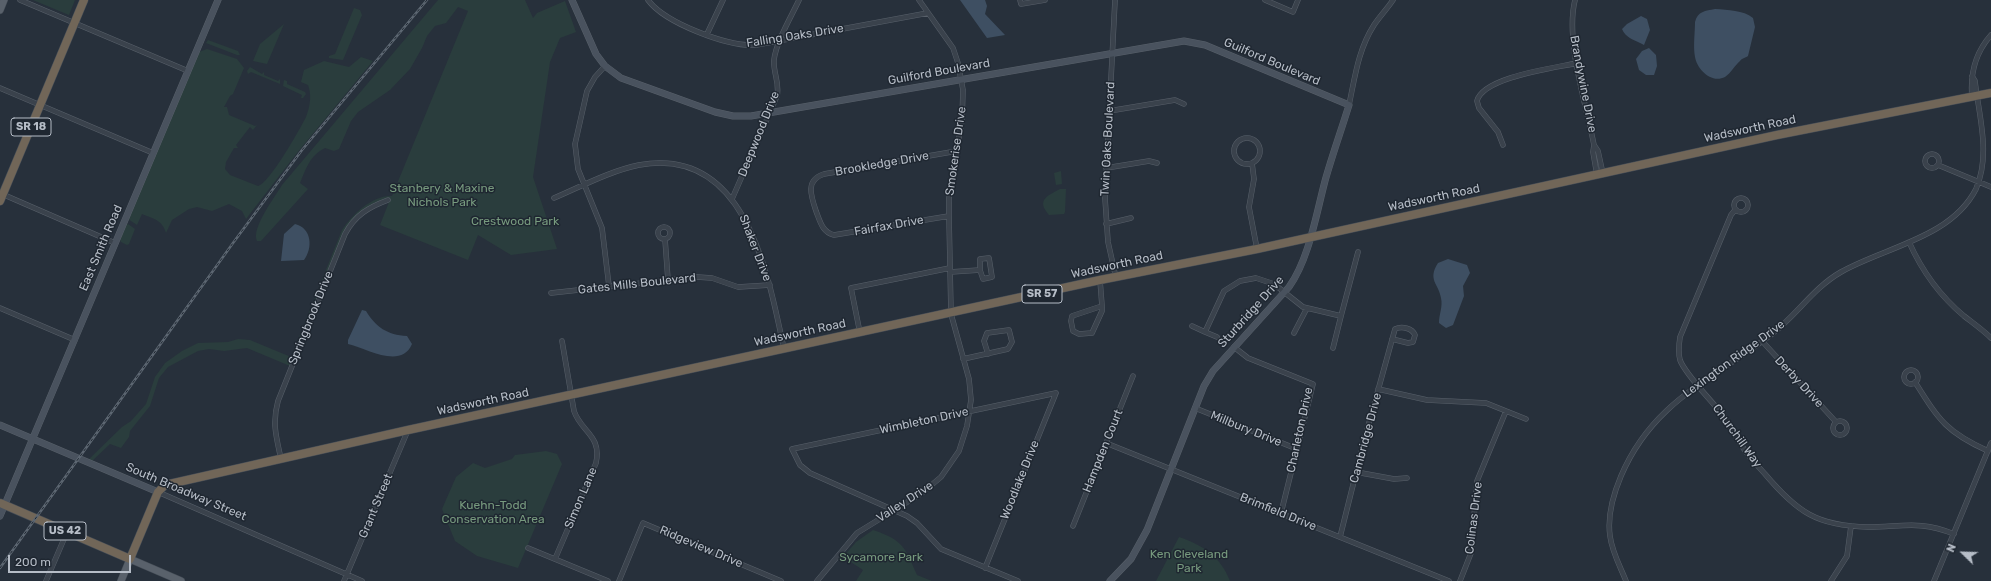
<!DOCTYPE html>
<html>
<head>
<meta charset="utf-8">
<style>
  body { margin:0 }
  #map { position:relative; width:1991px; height:581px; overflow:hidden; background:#27303b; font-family:Rubik,sans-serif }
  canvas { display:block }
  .north { position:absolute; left:1943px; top:533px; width:40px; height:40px; -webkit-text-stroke:3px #1f2731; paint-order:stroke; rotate:293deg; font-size:11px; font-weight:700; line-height:16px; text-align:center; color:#b6bdc7 }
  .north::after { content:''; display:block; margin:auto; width:14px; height:18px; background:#b6bdc7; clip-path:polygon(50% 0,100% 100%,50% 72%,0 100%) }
  .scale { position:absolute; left:8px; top:555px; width:123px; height:18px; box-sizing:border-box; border:2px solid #b6bdc7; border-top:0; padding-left:5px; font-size:12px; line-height:14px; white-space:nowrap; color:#b6bdc7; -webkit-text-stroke:3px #1f2731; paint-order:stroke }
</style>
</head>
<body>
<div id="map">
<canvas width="1991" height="581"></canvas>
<div class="north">N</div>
<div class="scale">200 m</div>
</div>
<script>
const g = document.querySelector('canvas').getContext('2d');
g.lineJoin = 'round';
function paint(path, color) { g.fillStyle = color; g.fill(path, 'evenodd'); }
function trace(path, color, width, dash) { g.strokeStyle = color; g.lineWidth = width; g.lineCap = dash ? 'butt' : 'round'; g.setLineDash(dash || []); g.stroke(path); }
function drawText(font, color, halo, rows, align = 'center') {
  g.font = font + ' Rubik,sans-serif'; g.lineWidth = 3; g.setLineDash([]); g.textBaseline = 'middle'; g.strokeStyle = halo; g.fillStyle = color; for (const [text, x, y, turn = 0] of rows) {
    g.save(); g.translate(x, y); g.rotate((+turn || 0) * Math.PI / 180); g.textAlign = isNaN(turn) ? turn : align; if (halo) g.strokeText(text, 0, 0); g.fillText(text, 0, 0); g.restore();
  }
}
const green = new Path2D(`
  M33 0H75L69 15Z
  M438 0H525L533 18 537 13 565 1 576 32 560 38 550 62 533 177 557 249 511 255 478 235 468 260 380 225 389 202 388 199 352 220 290 366 247 348 224 351 209 349 198 351 168 367 159 378 150 406 130 431 129 437 121 448 110 444 90 463 86 462 122 427 131 421 146 404 155 377 165 363 182 351 198 343 228 342 238 339 250 340 291 357 342 230C352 215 372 195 392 196L468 11 458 7 446 23 435 26 427 36 422 48 410 69 390 90 358 112 351 121 339 149 334 151 325 148C310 155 306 169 300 183L308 189 261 241H257C251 228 275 197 282 185Z
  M354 8 360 10 362 15 343 60 329 58V56L335 54Z
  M284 24 267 64 253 61 260 44Z
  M208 40 238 51 240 55H237L206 43Z
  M207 49 237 59 244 68 233 94 230 96 224 107H227L229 115 255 126 257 125 253 130 250 127 236 145 238 148H234L226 162 225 169 230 175 258 186C269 184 300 129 306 117 310 106 312 96 308 85L301 82 304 70 324 61 349 67 361 57 373 61 297 153 246 219 242 211 229 204 212 211 197 207 189 209 172 220 166 233C162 220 154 219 142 214L137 225 128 219 199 52Z
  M250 67 262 74 264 72V75L278 81 280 79V84L251 72 248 74 247 71Z
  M284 80 287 81V84L305 92 306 94 303 98H301L302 95 283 86Z
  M1061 171 1062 184 1056 185 1054 173Z
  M1060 189H1066L1065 212 1064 214 1049 215C1036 200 1047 196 1060 189Z
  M128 224 135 229 129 244 127 245 121 242 120 240 126 225Z
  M546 451 557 454 562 464 518 568 477 556 455 541 442 509 456 477 473 463 485 468 512 459 515 455Z
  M873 530C903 540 905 547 917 575L932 581H856L863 570 843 557 856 542Z
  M1179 537C1203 545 1221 557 1230 581H1156Z`);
const water = new Path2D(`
  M960 0H985L987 6 985 14 1005 35 987 38Z
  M1715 9C1728 10 1743 10 1753 18L1755 27 1748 56C1745 58 1742 58 1740 61 1735 65 1731 73 1725 77 1711 84 1697 69 1695 57 1693 46 1695 33 1695 22 1698 11 1705 11 1715 9Z
  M1641 16 1647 19 1650 30 1644 45C1637 41 1625 38 1622 29L1627 24Z
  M1649 48 1656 55 1657 66 1654 75H1646L1639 70 1636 59 1642 51Z
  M295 224C312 228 313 248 304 260L281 261 284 234Z
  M1448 259 1467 265 1470 273 1463 286 1464 296 1453 325 1446 328 1439 323C1439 314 1443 307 1441 298 1439 284 1427 280 1438 263Z
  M362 310 366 311C376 327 387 335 407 336L412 344C401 370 366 348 348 344V340Z`);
const street = new Path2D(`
  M20 0 188 71
  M648 0C665 23 728 47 756 45L928 13
  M1020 0 1021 4 1045 0
  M1115 0 1105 198 1108 242 1116 278
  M1265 0 1293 12 1298 0
  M1575 0C1565 40 1586 104 1594 145L1598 151 1603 174
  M707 34 723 0
  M605 66 595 77 587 91 575 144 578 169 602 228 609 286
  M0 88 153 153
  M1972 97C1970 74 1975 53 1991 35
  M1349 105C1355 77 1358 50 1374 25 1380 16 1387 9 1393 0
  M1109 111 1175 100 1184 104
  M1234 151a13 13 0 1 1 26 0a13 13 0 1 1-26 0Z
  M1503 145 1498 132 1479 108 1477 101C1483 77 1555 68 1577 63
  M1594 145 1593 152 1597 175
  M1925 161a7 7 0 1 1 14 0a7 7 0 1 1-14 0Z
  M1252 163 1254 179 1249 207 1257 249
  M1938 165 1991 187
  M1106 168 1149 161 1157 163
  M2 194 115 243
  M1734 205a7 7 0 1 1 14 0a7 7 0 1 1-14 0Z
  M554 198C582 186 610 171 639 165 746 145 768 274 784 349
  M732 199 777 96C780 83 773 73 774 60 776 42 791 17 799 0
  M1735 210 1731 215 1680 337C1679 344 1678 353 1680 360 1685 374 1711 400 1721 413 1730 423 1734 435 1742 446 1748 456 1757 465 1765 474 1797 512 1817 526 1868 527 1902 527 1920 520 1954 534
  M949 216 834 235C822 232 820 221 816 211 811 196 805 180 824 174L957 151
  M1106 224 1131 218
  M658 233a6 6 0 1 1 12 0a6 6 0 1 1-12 0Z
  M665 239 668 280
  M1909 242C1922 271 1940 296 1964 316 1973 323 1983 330 1991 338
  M950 272 980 270 983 279 992 277 989 258 980 259V270
  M1100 280 1102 306 1072 316 1071 321 1073 331 1079 334 1092 333 1102 311V306
  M551 293 697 277 712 278 738 287 770 285
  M0 308 75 340
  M1192 326 1205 332 1224 291 1240 281 1256 278 1274 284 1303 307 1341 316 1358 252
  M1205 332 1217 337
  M860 333 851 288 950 268
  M1294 333 1307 308
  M1762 341 1836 422
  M1234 347 1248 358 1313 384 1281 513
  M1333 348 1341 316
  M963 359 1008 349 1012 342 1009 330 987 333 984 341 988 354
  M1904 377a7 7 0 1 1 14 0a7 7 0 1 1-14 0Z
  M1915 382C1939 420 1946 432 1988 451
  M1378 389 1427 400 1486 403 1526 419
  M1195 408 1297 449
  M1833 428a7 7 0 1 1 14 0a7 7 0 1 1-14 0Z
  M1106 443 1449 581
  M281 459C276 436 272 423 278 401L345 234C355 215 369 207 388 200
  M1356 472 1394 479 1407 478
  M158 492 362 581
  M1073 526 1133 376
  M1340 537 1364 441 1395 329C1402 326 1412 328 1415 335L1413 342 1408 343 1392 339
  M528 548 608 581
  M555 559 596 463C602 435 581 432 574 411L562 341
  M985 568 1056 393
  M46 581 67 532
  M344 581 408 430
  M619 581 643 523 781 581
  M817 581 857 533 922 493 941 477 959 451 967 426 971 400 969 379 951 314 949 216V198L962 120 963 90 958 63 953 48 919 0
  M1018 581 941 549 917 523 907 516 810 473 800 465 792 449 1056 393
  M1460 581 1471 553 1477 481 1506 411
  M1626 581C1620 566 1612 552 1610 536 1607 515 1613 495 1621 476 1653 401 1712 380 1772 334 1797 315 1813 288 1841 272 1885 247 1951 238 1976 189 1991 154 1979 117 1975 81L1972 76
  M1831 581 1847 556 1851 526
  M1934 581 1991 443`);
const secondary = new Path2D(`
  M572 0 596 54 605 66 621 78 715 112 733 116H751L1184 41 1205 45 1349 105C1341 131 1332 156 1325 181 1316 215 1309 259 1289 287L1213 371 1204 386 1147 530 1131 559 1110 581
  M0 425 158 492
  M0 516 218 0`);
const primary = new Path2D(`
  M0 10 4 0
  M121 581 130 559 181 581`);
const highway = new Path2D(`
  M0 201 84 0
  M0 503 130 559 158 492 165 485 408 430 1100 280 1257 249 1777 135 1991 93`);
const rail = new Path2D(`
  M0 568 233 243 302 150 427 0`);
const shields = [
  [31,127,40],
  [1042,294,40],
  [65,531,42]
];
const shieldNames = [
  ["SR 18",31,127],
  ["SR 57",1042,294],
  ["US 42",65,531]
];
const streetNames = [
  ["Falling Oaks Drive",795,36,-9],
  ["Guilford Boulevard",1272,62,23],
  ["Guilford Boulevard",939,72,-10],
  ["Brandywine Drive",1583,84,79],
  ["Wadsworth Road",1750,129,-12],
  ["Deepwood Drive",759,134,-68],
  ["Twin Oaks Boulevard",1108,139,-87],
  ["Smokerise Drive",956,151,-82],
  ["Brookledge Drive",882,164,-10],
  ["Wadsworth Road",1434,198,-12],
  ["Fairfax Drive",889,226,-10],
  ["East Smith Road",101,248,-67],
  ["Shaker Drive",755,248,69],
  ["Wadsworth Road",1117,265,-12],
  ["Gates Mills Boulevard",637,284,-6],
  ["Sturbridge Drive",1251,312,-48],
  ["Springbrook Drive",311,318,-68],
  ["Wadsworth Road",800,333,-12],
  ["Lexington Ridge Drive",1734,359,-36],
  ["Derby Drive",1799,382,47],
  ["Wadsworth Road",483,402,-12],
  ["Wimbleton Drive",924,421,-12],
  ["Millbury Drive",1246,429,22],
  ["Charleton Drive",1300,430,-78],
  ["Churchill Way",1737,436,54],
  ["Cambridge Drive",1366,438,-75],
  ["Hampden Court",1103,451,-68],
  ["Woodlake Drive",1020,480,-68],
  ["South Broadway Street",186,492,23],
  ["Simon Lane",581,498,-67],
  ["Valley Drive",905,502,-33],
  ["Grant Street",376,506,-67],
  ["Brimfield Drive",1278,512,22],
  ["Colinas Drive",1474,518,-83],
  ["Ridgeview Drive",701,547,23]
];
const parkNames = [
  ["Stanbery & Maxine",442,189],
  ["Nichols Park",442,203],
  ["Crestwood Park",515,222],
  ["Kuehn-Todd",493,506],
  ["Conservation Area",493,520],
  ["Ken Cleveland",1189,555],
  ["Park",1189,569],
  ["Sycamore Park",881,558]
];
paint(green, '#2a3d3d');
paint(water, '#3e4f62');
trace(street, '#58606a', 5.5);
trace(secondary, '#58606a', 7);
trace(primary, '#434b55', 8);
trace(highway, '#454d57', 9);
trace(street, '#3a424c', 4.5);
trace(secondary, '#49525e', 6);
trace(primary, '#59616b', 7);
trace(highway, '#716658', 8);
trace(rail, '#5d6772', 2.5);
trace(rail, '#1f2731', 1, [3]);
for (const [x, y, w] of shields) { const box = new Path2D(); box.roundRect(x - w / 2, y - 9, w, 18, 3); g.fillStyle = '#1f2731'; g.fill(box); trace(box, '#b6bdc7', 1); }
drawText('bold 11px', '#b6bdc7', null, shieldNames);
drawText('12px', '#b6bdc7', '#1f2731', streetNames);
drawText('12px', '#779a7e', '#1f2731', parkNames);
</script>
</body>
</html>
